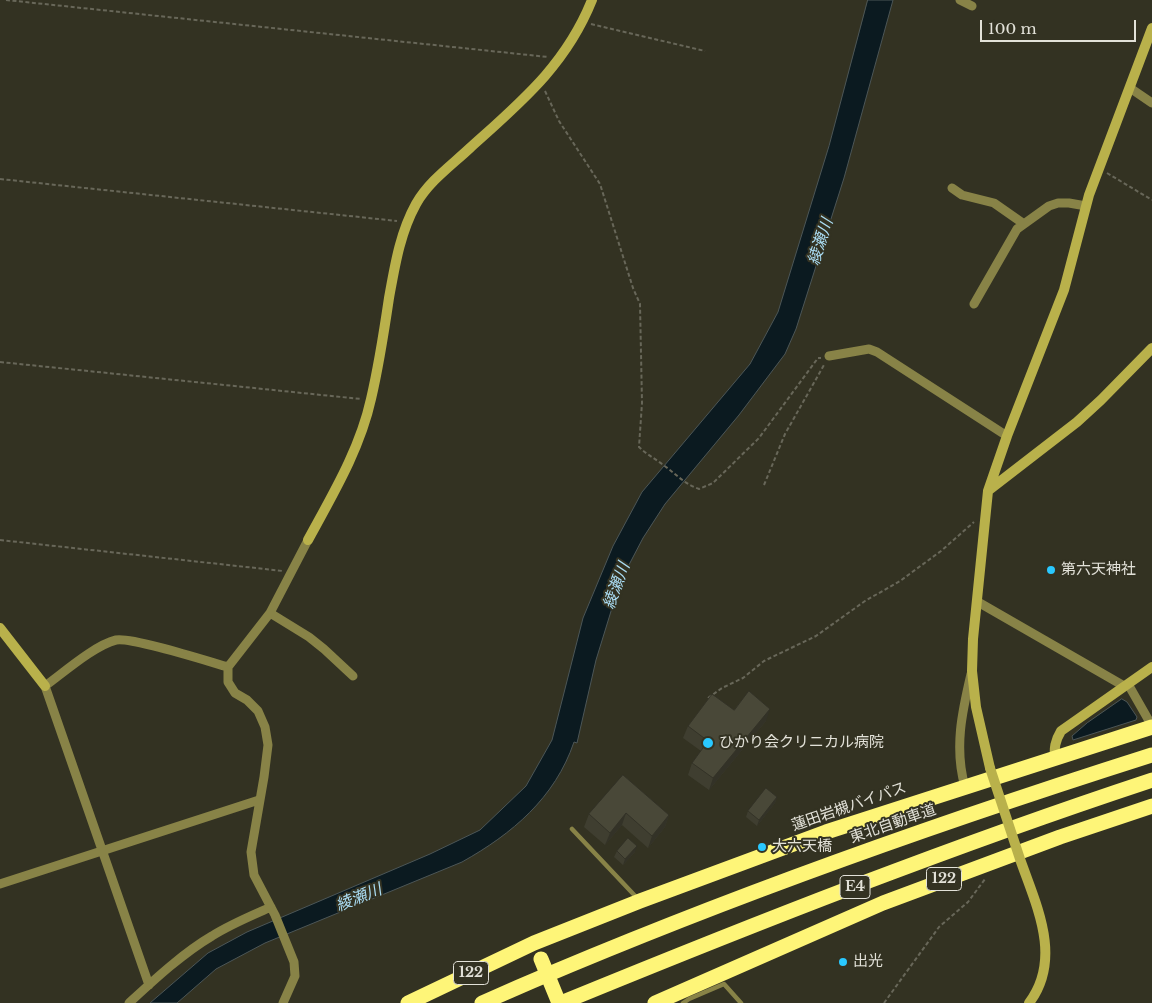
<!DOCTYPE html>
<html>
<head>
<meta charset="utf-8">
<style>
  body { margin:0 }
  #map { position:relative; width:1152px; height:1003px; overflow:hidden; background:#333222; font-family:"Libre Baskerville",serif }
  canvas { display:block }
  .scale { position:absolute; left:980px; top:20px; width:156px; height:22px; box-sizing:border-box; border:2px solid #e2e1d8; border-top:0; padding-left:6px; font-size:15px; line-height:18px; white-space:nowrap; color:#e2e1d8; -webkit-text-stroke:4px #333222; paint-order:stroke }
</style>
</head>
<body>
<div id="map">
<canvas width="1152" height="1003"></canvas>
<div class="scale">100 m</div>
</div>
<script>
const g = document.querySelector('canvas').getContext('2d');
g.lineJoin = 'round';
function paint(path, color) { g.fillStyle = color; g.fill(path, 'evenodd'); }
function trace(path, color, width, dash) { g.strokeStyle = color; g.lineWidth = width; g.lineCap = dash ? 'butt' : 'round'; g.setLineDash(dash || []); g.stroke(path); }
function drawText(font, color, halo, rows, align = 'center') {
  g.font = font + ' "Libre Baskerville","Noto Sans JP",serif'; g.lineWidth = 4; g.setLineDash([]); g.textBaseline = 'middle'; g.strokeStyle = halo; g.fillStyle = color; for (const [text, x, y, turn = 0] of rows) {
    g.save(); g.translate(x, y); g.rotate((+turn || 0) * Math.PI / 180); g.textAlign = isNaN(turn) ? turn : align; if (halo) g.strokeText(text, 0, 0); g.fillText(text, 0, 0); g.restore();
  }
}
const water = new Path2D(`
  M868 0H893L844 178 796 329 785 354 739 415 665 504 643 538 620 582 596 660 577 743 574 742C555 798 512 834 462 862L265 943 216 969 177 1003H150L208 953 247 932 430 854 480 830 526 786 552 740 583 618 613 546 642 492 750 364 778 312 829 146Z
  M1122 699 1127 702 1137 717 1136 720 1073 740 1072 736 1087 723Z`);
const path = new Path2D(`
  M6 0 548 57
  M591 24 705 51
  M545 91 559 121 600 184 633 288 640 304 642 403 639 447C646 454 654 458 662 464 675 473 684 484 699 489L713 483 759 438 818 358H821
  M1107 173 1152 200
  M0 179 397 221
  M0 362 361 399
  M764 485 785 434 824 365
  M0 540 283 571
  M708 698 722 688 743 678 764 661 816 636 865 601 900 581 941 551 974 522
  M884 1003 939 927 968 902 985 879`);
const lane = new Path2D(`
  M572 829 638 899
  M683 1003 689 999 724 984 741 1003`);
const street = new Path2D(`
  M960 0 972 6
  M1130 88 1152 103
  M952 188 962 195 994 203 1024 224
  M974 304 1017 229 1049 206 1058 203H1069L1086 206
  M829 356 869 349 877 352 1007 436
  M978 602 1124 686
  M270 613 309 637 324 649 353 676
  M1128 684 1152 726
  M965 787C954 748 962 712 971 674
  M0 884 259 800
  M149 985 45 686C63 673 95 645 116 640 132 637 207 661 228 667
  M129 1003C154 980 183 953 212 936 231 924 251 916 271 907
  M283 1003 295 976 294 962 275 915 254 875 251 852 264 777 268 745 265 727 258 711 247 700 235 693 228 682V667L270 613 308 540`);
const secondary = new Path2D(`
  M989 490 1077 422 1101 400 1152 348
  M308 540C333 494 360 449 371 399 379 365 384 332 389 298 395 265 400 233 416 204 429 181 452 165 471 147 521 102 566 65 592 0
  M0 628 45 686
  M1055 759C1054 748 1055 741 1061 731L1152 667
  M990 768 976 707 972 671 973 639 988 491 1007 436 1064 290 1089 195 1152 28
  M1020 859C1036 905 1063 958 1029 1003`);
const highway = new Path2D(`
  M408 1003 534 943 640 901 826 832 1152 727
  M482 1003C700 907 925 827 1152 755
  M561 1003C756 923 952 846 1152 780
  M655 1003 883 903 1060 837 1152 806`);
const secondaryBridge = new Path2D(`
  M990 768 1020 859`);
const highwayBridge = new Path2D(`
  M541 959 559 1003`);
const wall = new Path2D(`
  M734 710 766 721 709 790 688 775 692 763 701 751 683 738 688 726Z
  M623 775 669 815 665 827 648 848 622 825 605 845 584 827 589 814Z
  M777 797 775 803 757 826 746 817 748 811Z
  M617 851 635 852 623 865 614 857Z`);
const shadedWall = new Path2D(`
  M770 709 766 721 709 790 713 778Z
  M777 797 775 803 757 826 759 820Z
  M626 813 622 825 605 845 610 833Z
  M669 815 665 827 648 848 652 836Z
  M637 846 635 852 623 865 625 859Z`);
const building = new Path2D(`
  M749 691 770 709 713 778 692 763 708 741 688 726 712 694 734 710Z
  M623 775 669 815 652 836 626 813 610 833 589 814Z
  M766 788 777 797 759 820 748 811Z
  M628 838 637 846 625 859 617 851Z`);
const markers = [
  [1051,570,5,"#29c8ff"],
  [708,743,6,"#29c8ff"],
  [762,847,5,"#29c8ff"],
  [843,962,5,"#29c8ff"]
];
const shields = [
  [944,879,35],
  [855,887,30],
  [471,973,35]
];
const shieldNames = [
  ["122",944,879],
  ["E4",855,887],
  ["122",471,973]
];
const poiNames = [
  ["第六天神社",1061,570],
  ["ひかり会クリニカル病院",719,743],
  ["大六天橋",772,847],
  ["出光",853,962]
];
const streetNames = [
  ["蓮田岩槻バイパス",849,807,-19],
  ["東北自動車道",893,824,-19]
];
const waterNames = [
  ["綾瀬川",821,242,-72],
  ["綾瀬川",617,586,-70],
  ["綾瀬川",359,898,-22]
];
paint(water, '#0b1a20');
trace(water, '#4c5657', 1);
trace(path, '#686759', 2, [4, 2.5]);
trace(lane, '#888347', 4.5);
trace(street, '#888347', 9);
trace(secondary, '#b9b14b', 10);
trace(highway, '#fef578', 15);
trace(secondaryBridge, '#b9b14b', 10);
trace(highwayBridge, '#fef578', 15);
paint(wall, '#3f3e30');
paint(shadedWall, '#333227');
paint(building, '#494838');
trace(building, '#333227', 1);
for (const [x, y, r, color] of markers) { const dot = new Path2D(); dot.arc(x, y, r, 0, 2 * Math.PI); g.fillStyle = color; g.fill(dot); trace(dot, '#333222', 2); }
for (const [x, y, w] of shields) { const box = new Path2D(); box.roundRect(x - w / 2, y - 11.5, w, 23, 4); g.fillStyle = '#333222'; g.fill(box); trace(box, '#e2e1d8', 1); }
drawText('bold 14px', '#e2e1d8', null, shieldNames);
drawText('15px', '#e2e1d8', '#333222', poiNames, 'left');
drawText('15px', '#e2e1d8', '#333222', streetNames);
drawText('italic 16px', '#aadcf3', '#333222', waterNames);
</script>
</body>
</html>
